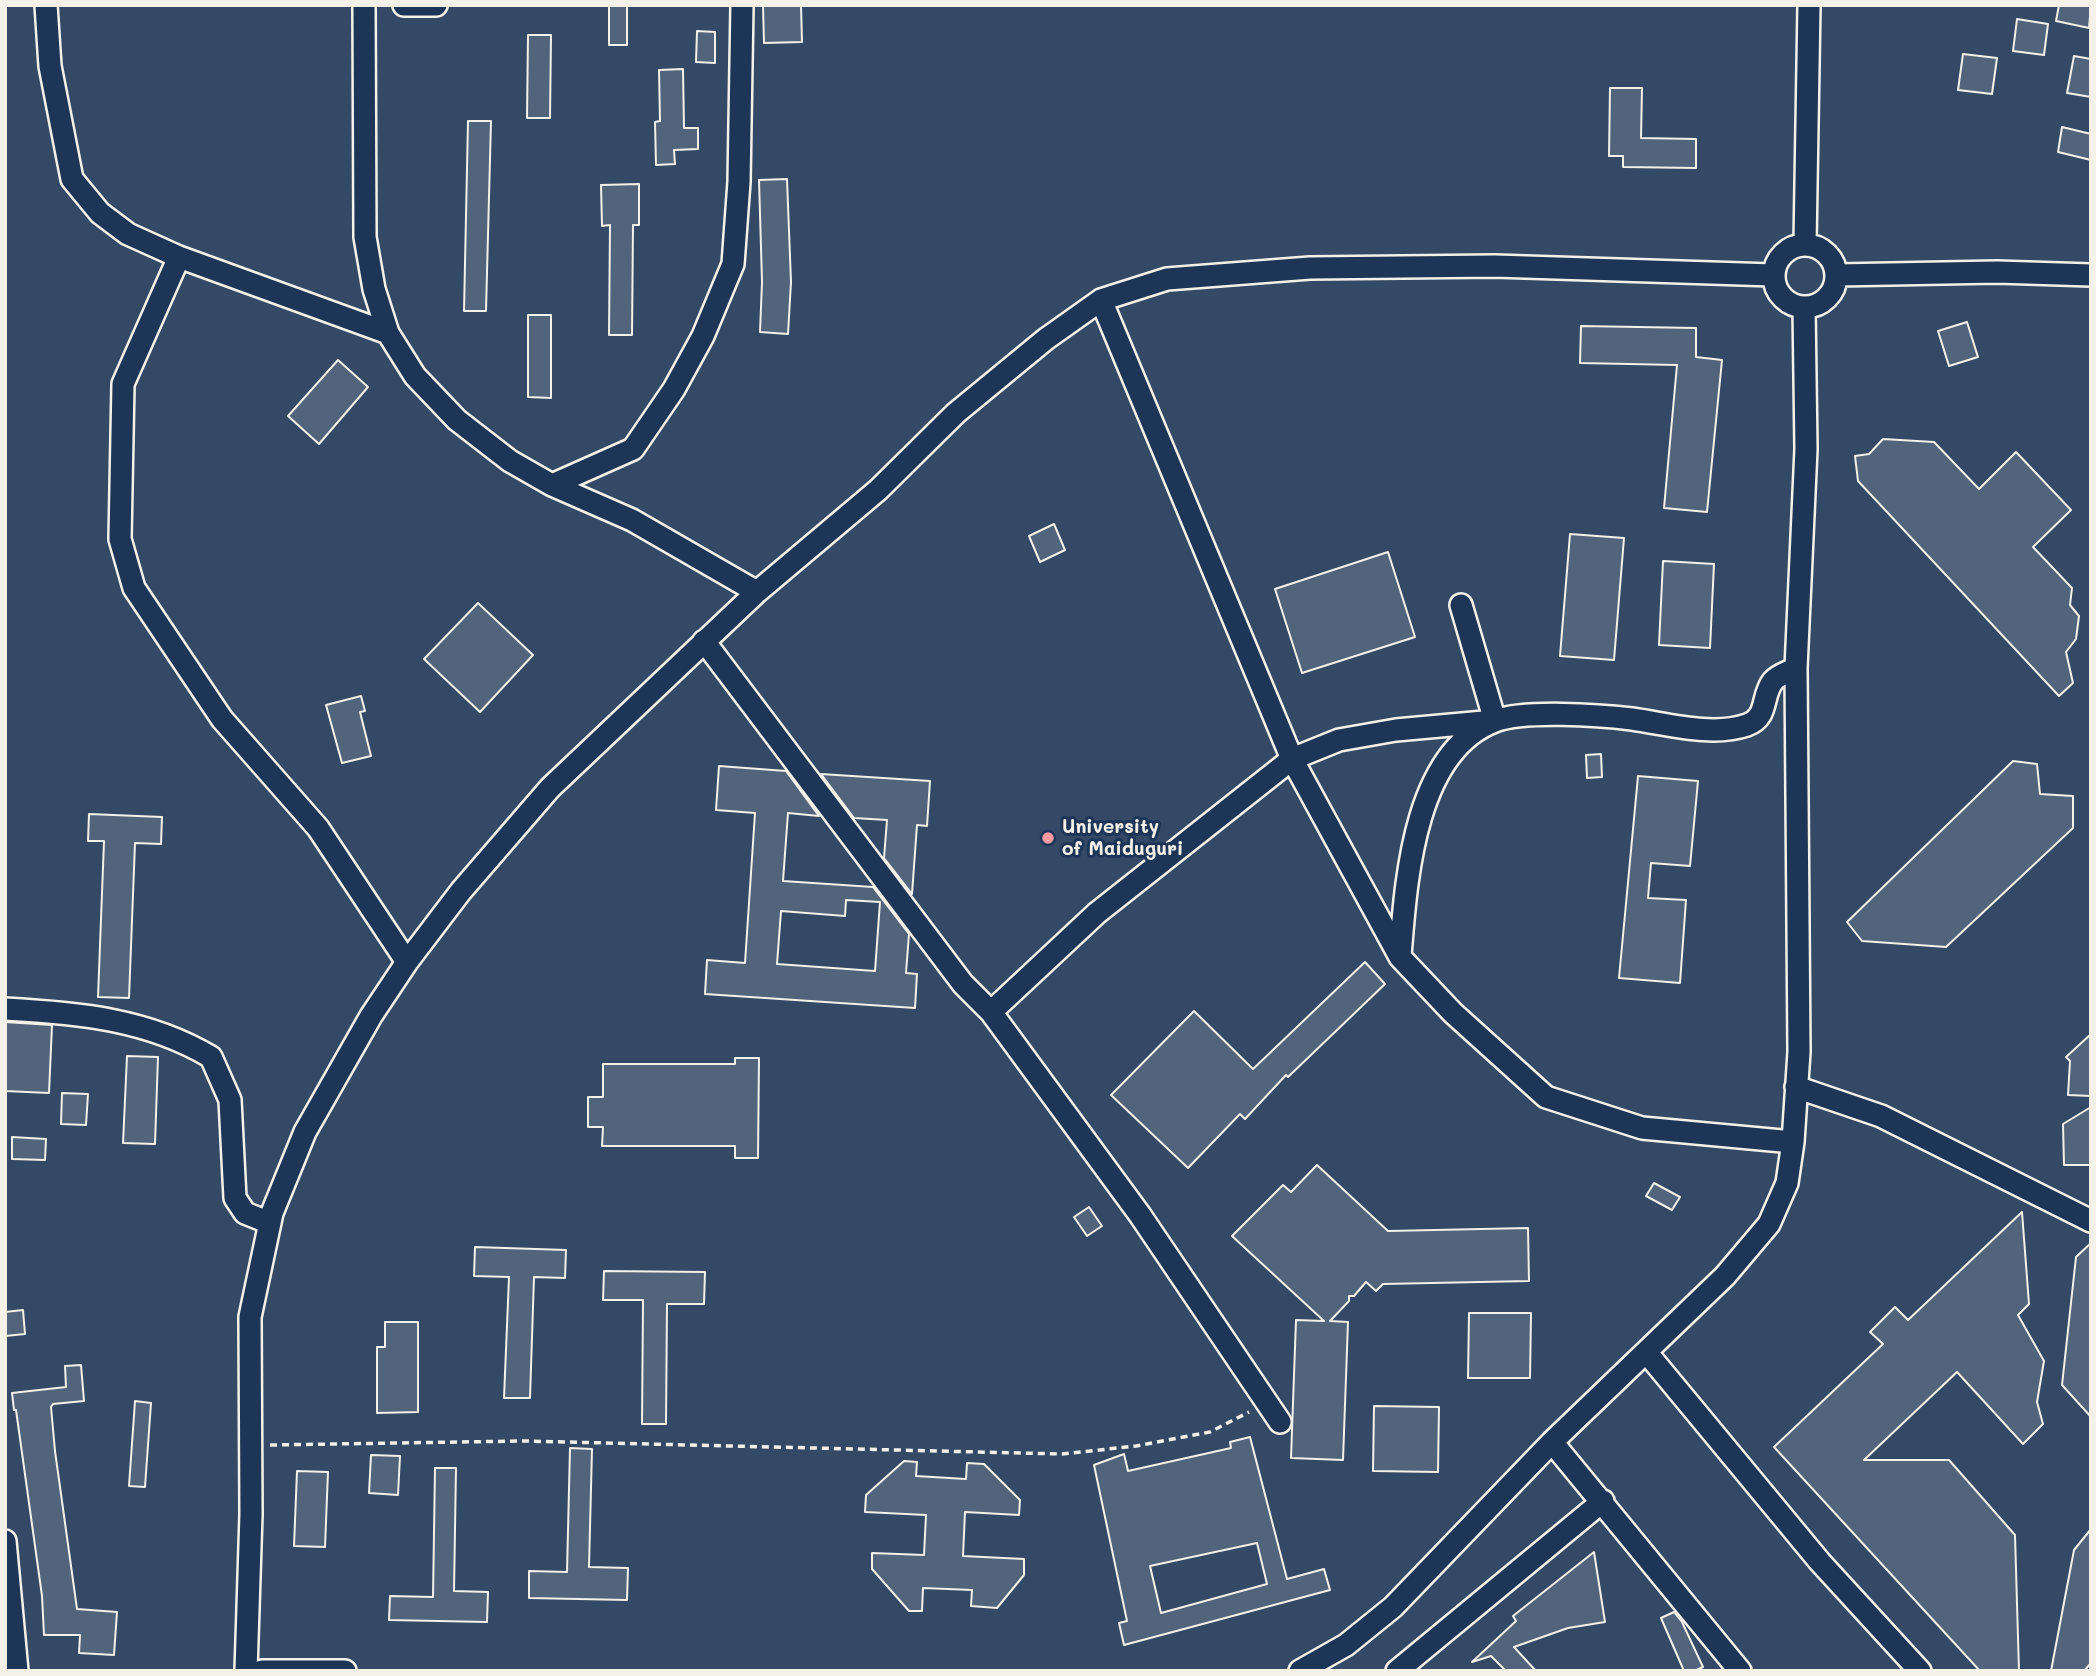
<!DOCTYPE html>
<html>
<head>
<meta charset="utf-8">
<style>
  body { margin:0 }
  #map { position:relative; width:2096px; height:1676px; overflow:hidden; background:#263d5d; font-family:Mali,sans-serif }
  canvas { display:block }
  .frame { position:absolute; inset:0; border:7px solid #f4f1e8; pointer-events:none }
</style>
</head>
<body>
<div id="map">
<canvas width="2096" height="1676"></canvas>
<div class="frame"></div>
</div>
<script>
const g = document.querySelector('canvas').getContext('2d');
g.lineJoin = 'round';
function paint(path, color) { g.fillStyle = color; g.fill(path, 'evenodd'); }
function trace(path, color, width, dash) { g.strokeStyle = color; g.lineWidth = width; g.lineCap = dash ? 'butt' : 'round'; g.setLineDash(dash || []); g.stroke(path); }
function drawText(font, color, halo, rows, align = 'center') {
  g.font = font + ' Mali,sans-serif'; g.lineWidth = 6; g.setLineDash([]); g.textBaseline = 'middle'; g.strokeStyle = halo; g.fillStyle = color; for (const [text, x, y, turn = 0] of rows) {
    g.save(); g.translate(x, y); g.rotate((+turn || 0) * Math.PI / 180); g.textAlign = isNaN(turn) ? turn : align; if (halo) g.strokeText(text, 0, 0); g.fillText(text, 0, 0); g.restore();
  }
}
const built = new Path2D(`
  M5 5H2091V1671H5Z`);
const building = new Path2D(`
  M763 5H801L802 42 764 43Z
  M2059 5H2091L2089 28 2056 21Z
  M609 6H627V45H609Z
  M2017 19 2048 24 2044 55 2013 51Z
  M697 31 715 32V63L696 62Z
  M528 35H551L550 118H527Z
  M1963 54 1997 58 1992 94 1958 90Z
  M2074 56 2091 59V97L2067 93Z
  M683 69 684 128H698V149L674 150 675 164 656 165 655 122 660 121 659 70Z
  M1610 88H1642L1641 138 1696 139V168L1623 167V156H1609Z
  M468 121H491L486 311H464Z
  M2062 127 2091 134V160L2058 152Z
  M787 179 791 282 788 334 760 332 762 282 759 180Z
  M639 184V225H633L632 335H609L610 225 602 226 601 185Z
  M528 315H551V398L528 397Z
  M1967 322 1978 357 1949 366 1938 331Z
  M1581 326 1696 328V357L1722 360 1707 512 1664 508 1677 365 1580 363Z
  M338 360 368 387 319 444 288 416Z
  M1883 439 1934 442 1979 489 2016 452 2071 510 2033 547 2072 588 2070 605 2079 616 2076 639 2066 652 2073 683 2059 696 1858 481 1855 456 1869 454Z
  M1054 524 1065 550 1040 562 1029 536Z
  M1570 534 1624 538 1614 660 1560 656Z
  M1388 552 1415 637 1302 673 1275 589Z
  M1663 561 1714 564 1710 648 1659 645Z
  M478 603 533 655 480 712 424 659Z
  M361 696 365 711 360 712 371 756 342 763 326 705Z
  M1601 754 1602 777 1587 778 1586 755Z
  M2013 761 2037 764 2040 794 2073 796V828L1946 947 1862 941 1847 922Z
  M719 766 786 771 819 816 788 813 783 881 873 887 909 934 906 973 917 974 915 1008 705 994 707 960 745 963 755 813 716 810ZM846 900 880 902 875 971 777 964 781 911 845 916Z
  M821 774 930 781 927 826 917 825 912 894 884 858 887 820 854 818Z
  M1638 776 1698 781 1690 866 1651 863 1648 898 1686 900 1680 983 1619 978Z
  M89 814 162 817 161 844 135 843 129 998 98 997 104 841H88Z
  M1365 962 1385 984 1288 1077 1286 1075 1245 1119 1240 1114 1188 1168 1111 1095 1194 1011 1253 1069Z
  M5 1022 52 1025 49 1093 5 1091Z
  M2091 1034V1096L2068 1095 2070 1061 2066 1057Z
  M127 1056 158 1057 155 1144 123 1143Z
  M735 1058H759L758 1158H735V1146H602L603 1127H588V1097H603V1064H735Z
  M62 1093 88 1094 86 1125 61 1124Z
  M2091 1107V1165H2064L2063 1124Z
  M12 1137 46 1139 45 1160 12 1159Z
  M1317 1165 1388 1231 1528 1228 1529 1281 1383 1284 1376 1291 1366 1282 1354 1296H1349V1301L1330 1321 1348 1322 1343 1460 1291 1458 1296 1320 1324 1321 1232 1236 1283 1185 1291 1192Z
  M1654 1183 1680 1197 1672 1210 1646 1196Z
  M1089 1207 1102 1226 1087 1236 1074 1217Z
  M2022 1212 2029 1304 2018 1315 2044 1361 2037 1402 2043 1424 2023 1444 1957 1372 1864 1460H1949L2015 1535 2019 1671H1980L1774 1447 1883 1344 1870 1332 1895 1307 1908 1320Z
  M2091 1243V1417L2062 1385 2076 1257Z
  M475 1247 566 1250 565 1278 534 1277 530 1398H504L509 1277 474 1276Z
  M604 1271 705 1272 704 1304H667L666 1424H642L643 1300H603Z
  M23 1310 25 1334 5 1336V1312Z
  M1469 1313H1531L1530 1378H1468Z
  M385 1322H418V1412L377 1413V1347H385Z
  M81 1365 84 1401 53 1404 51 1407 55 1451 77 1609 117 1612 114 1655 79 1653 80 1635H44L42 1596 16 1410H14L12 1393 66 1387 65 1366Z
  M135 1401 151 1403 145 1487 129 1486Z
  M1374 1406 1439 1407 1438 1472 1373 1471Z
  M1250 1437 1287 1579 1324 1569 1330 1590 1124 1645 1119 1623 1127 1621 1094 1465 1124 1454 1128 1471 1231 1448 1230 1442ZM1257 1543 1267 1584 1161 1613 1150 1566Z
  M570 1448 592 1449 589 1567 628 1568 627 1600 529 1598V1571L567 1572Z
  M371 1455 400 1456 398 1495 369 1493Z
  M904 1461 917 1462 916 1476 966 1479 967 1463 984 1464 1020 1500 1019 1515 965 1512 963 1556 1024 1559V1575L997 1608 971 1606 972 1590 923 1588 922 1611H909L872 1569V1553L924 1555 926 1515 865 1512 866 1495Z
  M435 1468H456L454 1591 488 1592 487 1622 389 1620 390 1596 433 1597Z
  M297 1471 328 1472 325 1547 294 1546Z
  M2091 1529V1663L2084 1671H2051L2074 1550Z
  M1594 1552 1605 1622 1568 1628 1514 1647 1536 1671H1506L1491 1656 1472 1662 1516 1621 1513 1616Z
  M1674 1612 1682 1622 1703 1667 1694 1671H1684L1661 1618Z`);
const path = new Path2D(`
  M270 1445 524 1441 1062 1454 1136 1446 1210 1432 1249 1412`);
const minor = new Path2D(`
  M46 5 50 66 72 179 100 213 128 234 179 257 388 333
  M364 5 365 237 374 289 388 333 415 376 457 420 510 461 552 485 632 520 757 592
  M404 5H436
  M1805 244 1809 5
  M1774 276a31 31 0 1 1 62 0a31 31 0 1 1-62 0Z
  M179 257 123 384 120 539 134 588 222 719 318 828 407 962
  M1837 275 1997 272 2091 275
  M1101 300 1292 759 1400 957 1453 1013 1546 1097 1642 1128 1793 1142
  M552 485 633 449 674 389 703 336 733 264 739 182 742 5
  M704 641 963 984 991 1012
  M1400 956C1406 883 1413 752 1495 721 1524 710 1599 715 1632 719 1668 724 1712 737 1747 725 1769 717 1761 696 1773 681 1778 675 1789 672 1796 668
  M5 1009C78 1013 147 1019 211 1057L230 1100 235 1198 245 1213 270 1223
  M1796 1087 1881 1116 2091 1221
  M1647 1353 1820 1562 1920 1671
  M1280 1422 1140 1215 991 1012 1097 913 1292 759 1339 740 1396 730 1495 721 1461 605
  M1552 1442 1740 1671
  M5 1541 17 1671
  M246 1671 251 1514 250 1317 272 1213 305 1132 371 1016 407 962 461 891 550 788 757 592 878 490 956 413 1046 339 1101 300 1167 279 1310 268 1495 266 1773 275
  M262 1671H345
  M1300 1671 1346 1645 1393 1607 1552 1442 1725 1276 1769 1224 1787 1183 1793 1142 1799 1052 1796 668 1806 449 1804 307
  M1397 1671 1603 1501`);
const markers = [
  [1048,838,7,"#ff9aa2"]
];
const poiNames = [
  ["University",1062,827],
  ["of Maiduguri",1062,849]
];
paint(built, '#334966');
paint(building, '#52647b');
trace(building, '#f4f1e8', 2);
trace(minor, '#f4f1e8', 26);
trace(path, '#f4f1e8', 3.5, [7, 5]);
trace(minor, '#1d3557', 21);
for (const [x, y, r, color] of markers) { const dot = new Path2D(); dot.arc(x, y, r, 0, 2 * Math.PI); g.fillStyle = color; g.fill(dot); trace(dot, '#1d3557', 2.5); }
drawText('bold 19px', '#f4f1e8', '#1d3557', poiNames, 'left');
</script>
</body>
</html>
